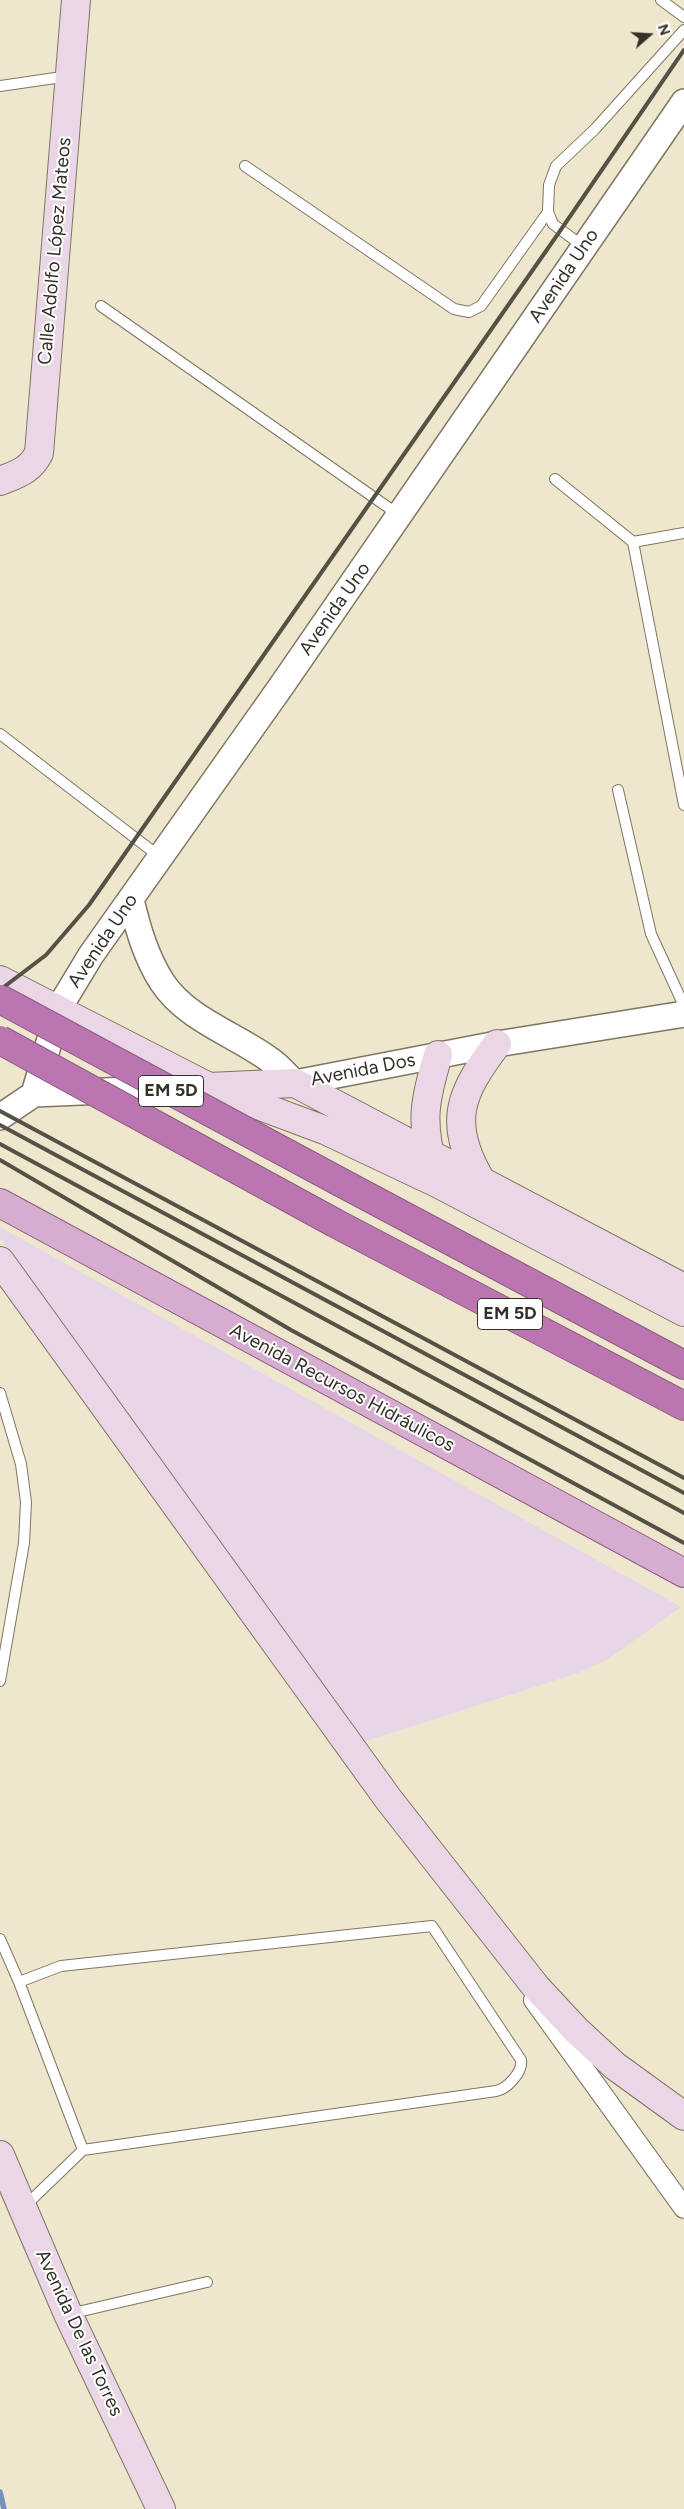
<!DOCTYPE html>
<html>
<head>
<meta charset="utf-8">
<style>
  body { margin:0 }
  #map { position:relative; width:684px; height:2509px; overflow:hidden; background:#efe6ce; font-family:Figtree,sans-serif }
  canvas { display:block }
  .north { position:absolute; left:624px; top:10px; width:50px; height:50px; -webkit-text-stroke:4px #fff; paint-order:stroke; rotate:71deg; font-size:14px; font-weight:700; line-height:20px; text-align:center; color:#343128 }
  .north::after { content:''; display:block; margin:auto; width:18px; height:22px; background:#343128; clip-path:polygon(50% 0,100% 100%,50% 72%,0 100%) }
</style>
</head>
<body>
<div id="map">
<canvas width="684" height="2509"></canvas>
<div class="north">N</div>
</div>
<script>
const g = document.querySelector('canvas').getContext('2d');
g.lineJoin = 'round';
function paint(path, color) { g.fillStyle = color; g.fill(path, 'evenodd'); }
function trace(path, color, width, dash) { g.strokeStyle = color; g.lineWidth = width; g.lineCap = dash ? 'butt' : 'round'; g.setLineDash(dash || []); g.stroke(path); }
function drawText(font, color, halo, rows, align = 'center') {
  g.font = font + ' Figtree,sans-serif'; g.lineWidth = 4; g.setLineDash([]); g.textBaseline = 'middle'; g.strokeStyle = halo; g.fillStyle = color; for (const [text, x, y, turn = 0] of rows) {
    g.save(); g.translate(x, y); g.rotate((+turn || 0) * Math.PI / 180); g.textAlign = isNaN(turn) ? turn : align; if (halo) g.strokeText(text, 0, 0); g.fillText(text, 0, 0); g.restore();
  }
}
const industrial = new Path2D(`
  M0 1227 681 1607 608 1659 578 1673 357 1744 0 1238Z`);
const stream = new Path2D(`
  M0 2492 4 2509`);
const service = new Path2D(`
  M661 0 684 17
  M0 86 69 76
  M245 166 454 309 469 312 481 306 548 212
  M584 247 553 224 548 212 549 185 556 166 595 129 684 30
  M101 306 399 515
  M555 479 633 542
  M684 533 633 542 684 805
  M0 734 160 857
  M618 790 651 934 684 1006
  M0 1393 21 1464 26 1502 24 1543 0 1681
  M0 1939 19 1982
  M25 2206 83 2150 19 1982 61 1966 432 1926 521 2060C523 2072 507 2089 496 2091L83 2150
  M69 2314 207 2282`);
const minor = new Path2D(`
  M534 2000 684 2208`);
const tertiary = new Path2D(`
  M131 900C138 929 146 957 162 982 187 1020 235 1034 270 1060 279 1066 287 1076 295 1083L497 1044 684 1014
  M34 1094 174 1088
  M0 1117 34 1094 59 1008 91 955 280 688 684 102`);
const secondary = new Path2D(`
  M0 481C17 474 30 471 39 453L76 0
  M0 980 209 1087 295 1083 684 1288
  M220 1091 327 1131 437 1183 684 1312
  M433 1167C420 1121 425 1099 438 1055
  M480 1179C447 1122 460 1093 497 1044
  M0 1261 389 1800 536 1987 576 2030 615 2066 684 2116
  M0 2155 68 2314 161 2509`);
const primary = new Path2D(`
  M0 1203 684 1573`);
const motorway = new Path2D(`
  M342 1183 684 1365
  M335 1223 684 1406`);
const rail = new Path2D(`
  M0 990 46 955 89 905 560 231 684 50
  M0 1111 684 1478
  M0 1125 684 1493
  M0 1144 684 1513
  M0 1160 291 1330 684 1543`);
const motorwayBridge = new Path2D(`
  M0 999 342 1183
  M0 1040 335 1223`);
const shields = [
  [171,1091,65],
  [510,1314,65]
];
const shieldNames = [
  ["EM 5D",171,1091],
  ["EM 5D",510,1314]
];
const streetNames = [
  ["Calle Adolfo López Mateos",55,251,-85],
  ["Avenida Uno",564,276,-56],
  ["Avenida Uno",335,609,-55],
  ["Avenida Uno",103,941,-56],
  ["Avenida Dos",363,1070,-11],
  ["Avenida Recursos Hidráulicos",342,1388,28],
  ["Avenida De las Torres",79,2333,65]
];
paint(industrial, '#e7d6e8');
trace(stream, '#768fc1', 5.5);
trace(service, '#7f7661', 12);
trace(minor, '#7f7661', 22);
trace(tertiary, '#7f7661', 28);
trace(secondary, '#7f7661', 30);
trace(primary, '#8c5d80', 30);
trace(motorway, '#8c5d80', 30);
trace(service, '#fff', 10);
trace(minor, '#fff', 20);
trace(tertiary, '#fff', 25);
trace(secondary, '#ebd6e7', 28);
trace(primary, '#d6acd0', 28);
trace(motorway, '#bb75b0', 28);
trace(rail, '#555145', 4);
trace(motorwayBridge, '#8c5d80', 30, []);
trace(motorwayBridge, '#bb75b0', 28);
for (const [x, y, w] of shields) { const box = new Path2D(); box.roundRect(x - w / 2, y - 15.5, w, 31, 4); g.fillStyle = '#fff'; g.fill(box); trace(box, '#343128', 1); }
drawText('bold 18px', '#343128', null, shieldNames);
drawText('19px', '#343128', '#fff', streetNames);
</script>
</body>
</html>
